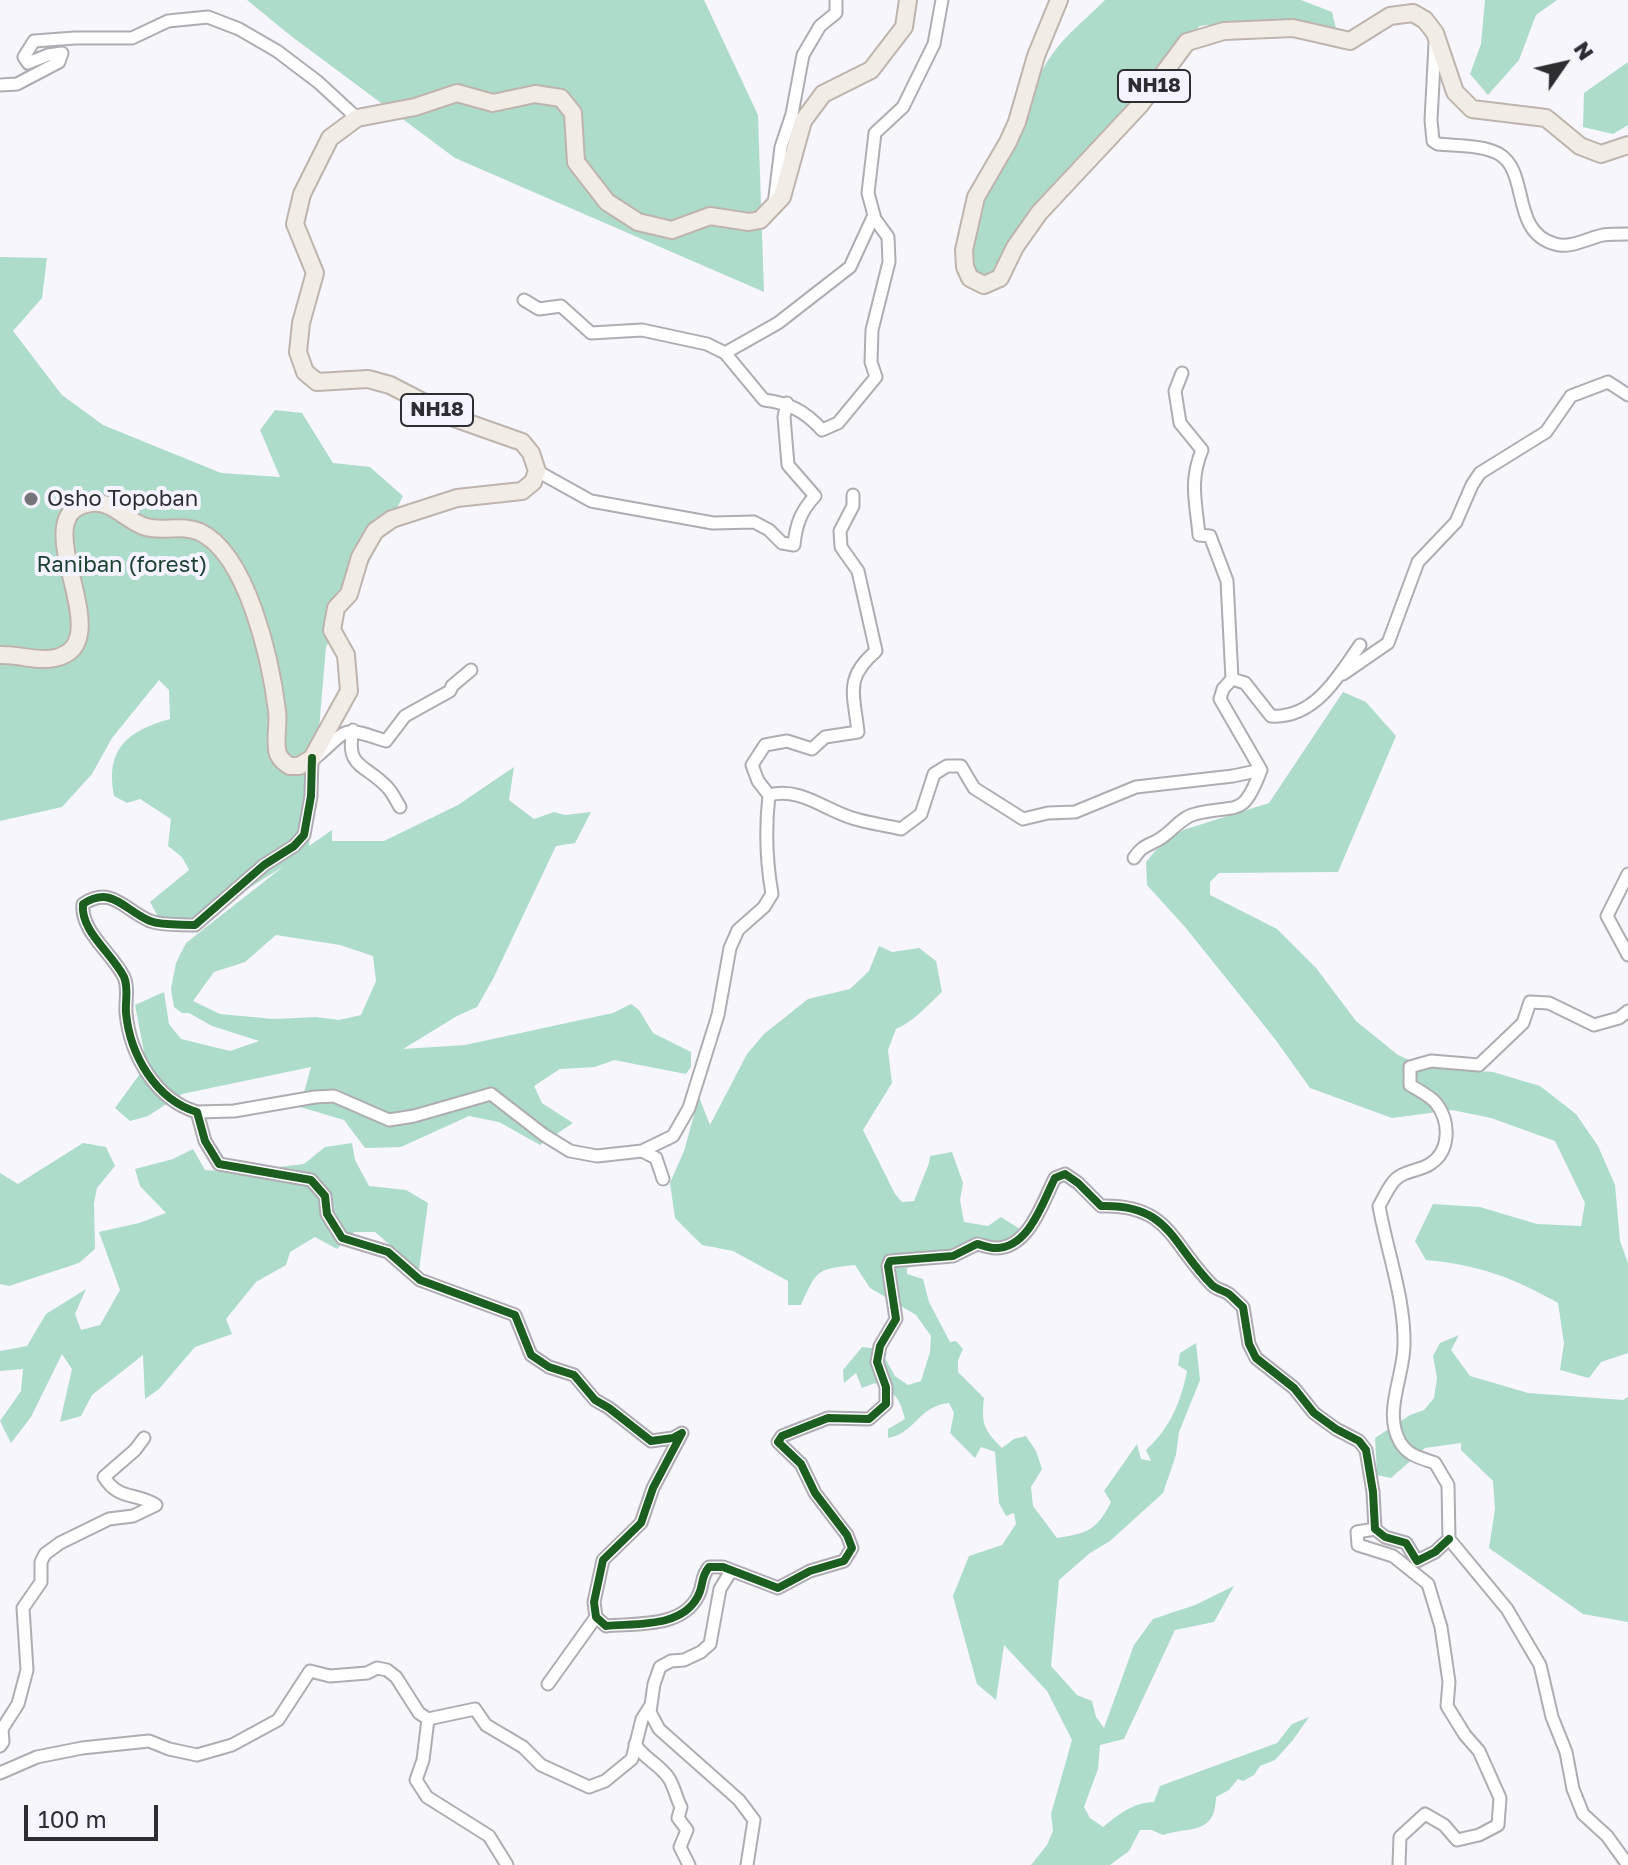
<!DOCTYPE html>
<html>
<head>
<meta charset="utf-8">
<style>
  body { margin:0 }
  #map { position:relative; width:1628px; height:1865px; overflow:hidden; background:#f6f6fc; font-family:"Golos Text",sans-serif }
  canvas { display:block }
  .north { position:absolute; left:1524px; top:24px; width:80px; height:80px; -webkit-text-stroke:6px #f4f3ff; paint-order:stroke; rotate:56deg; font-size:22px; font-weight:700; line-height:32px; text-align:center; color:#2e2e32 }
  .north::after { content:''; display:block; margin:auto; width:28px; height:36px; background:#2e2e32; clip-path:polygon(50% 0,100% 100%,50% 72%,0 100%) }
  .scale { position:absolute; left:24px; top:1805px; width:134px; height:36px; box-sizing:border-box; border:4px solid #2e2e32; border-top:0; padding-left:10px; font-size:24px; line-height:28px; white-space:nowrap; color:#2e2e32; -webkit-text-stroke:6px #f4f3ff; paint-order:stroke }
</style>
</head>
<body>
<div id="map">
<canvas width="1628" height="1865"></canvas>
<div class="north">N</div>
<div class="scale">100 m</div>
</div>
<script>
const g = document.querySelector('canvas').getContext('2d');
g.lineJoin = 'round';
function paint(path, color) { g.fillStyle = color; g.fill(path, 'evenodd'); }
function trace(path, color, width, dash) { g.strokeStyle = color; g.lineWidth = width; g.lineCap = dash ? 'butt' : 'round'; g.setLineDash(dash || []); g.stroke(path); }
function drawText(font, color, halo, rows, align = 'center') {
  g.font = font + ' "Golos Text",sans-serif'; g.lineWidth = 8; g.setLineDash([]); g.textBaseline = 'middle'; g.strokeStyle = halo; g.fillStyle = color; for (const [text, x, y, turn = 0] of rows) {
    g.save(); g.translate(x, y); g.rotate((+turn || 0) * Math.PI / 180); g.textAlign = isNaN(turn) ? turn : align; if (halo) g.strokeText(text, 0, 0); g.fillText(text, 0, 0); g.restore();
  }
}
const forest = new Path2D(`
  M247 0H704L758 115 764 292 455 158 291 36Z
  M1105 0H1301L1332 12 1336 28 1311 22 1257 20 1200 26 1162 61 1135 106 998 270 988 278 977 276C975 272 973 269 972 265 961 226 1029 87 1053 53 1067 34 1088 17 1105 0Z
  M1485 0H1557L1536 15 1519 60 1488 95 1470 74 1481 44Z
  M1628 62V125L1613 134 1583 127 1584 93Z
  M0 257 47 258 42 298 13 331 62 395 103 425 221 473 280 477 260 430 275 410 302 413 333 463 370 467 403 496 326 647 309 846 332 830V841H384L458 805 514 767 509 800 534 819 554 812 565 815 591 812 575 843 556 846 493 979 477 1007 457 1016 403 1049 465 1045 613 1013 631 1004 639 1010 653 1033 691 1052V1067L686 1074 614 1060 595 1067 560 1069 534 1086 542 1103 573 1123 540 1145 499 1122 469 1116 401 1147 365 1148 344 1120 300 1107 311 1067 182 1094 148 1116 130 1121 115 1108 142 1071 144 1052 135 1005 164 992 169 1024 181 1039 230 1051 259 1041 212 1026 189 1013H182L174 1007 171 989 176 963 186 943 284 866 206 915 161 922 150 902 189 870 182 857 168 846 171 819 140 799 127 803 114 796C105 749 127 731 170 719L169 690 159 680 112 738 92 774 62 807 0 821ZM276 935 340 945 373 956 376 981 361 1015 339 1020 316 1017 274 1019 220 1014 193 1001 214 972 245 962Z
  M1343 692 1366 702 1396 736 1338 872 1219 873 1210 882V895L1277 929 1316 968 1356 1021 1398 1055 1425 1067 1493 1072 1540 1086 1576 1114 1598 1146 1615 1185 1620 1241 1628 1263V1353L1601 1362 1589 1378 1560 1370 1564 1343 1558 1303C1512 1277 1479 1265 1426 1260L1415 1241 1433 1204 1480 1207 1537 1224 1581 1226 1585 1203 1555 1141 1491 1118 1452 1110 1392 1118 1310 1088 1275 1039 1185 927 1147 885 1146 862 1156 850 1183 830 1269 803Z
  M879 946 892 952 919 948 936 961 942 992C928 1005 913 1022 896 1029L888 1050 892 1083 863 1130 895 1194 902 1202 914 1201 929 1163 930 1156 952 1152 963 1183 960 1200 964 1222 988 1226 1001 1217 1031 1236 1013 1249H969L941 1262 907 1268V1274L923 1279 929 1302 950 1342 956 1341 963 1349 958 1360V1372L984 1398C981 1424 984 1430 1002 1448L1014 1439 1026 1436 1036 1451 1042 1469 1031 1487 1033 1506 1057 1538C1088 1533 1096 1531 1111 1502L1104 1491 1137 1444 1141 1459 1151 1461 1146 1450C1170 1428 1181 1402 1187 1371L1178 1365 1180 1353 1196 1343 1200 1380 1179 1432 1176 1455 1163 1493 1110 1541 1090 1553 1059 1580 1051 1666 1077 1695 1092 1701 1096 1717 1104 1728 1134 1645 1153 1619 1195 1605 1234 1586 1214 1622 1175 1630 1124 1739 1100 1745 1098 1769 1084 1807 1090 1818 1103 1827C1119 1814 1132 1803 1154 1802L1160 1786 1277 1743 1292 1724 1309 1717 1293 1740 1275 1760 1260 1766 1254 1775 1243 1781 1238 1779 1229 1790 1216 1797C1215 1836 1190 1826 1163 1835L1152 1830H1140L1129 1851 1110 1865H1031L1047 1845 1053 1831 1051 1814 1072 1740 1047 1691 1004 1645 996 1700 977 1684 953 1596 969 1556 1002 1545 1016 1524 1014 1513 1006 1516 999 1503 995 1452 981 1447 975 1458 950 1433 954 1413 949 1403C918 1406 916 1433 888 1438V1429L905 1419C899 1396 896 1394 875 1383L862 1388 856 1373 844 1383 843 1370 862 1347 880 1349 895 1376 908 1385 921 1381 930 1352 931 1336 916 1315 870 1288 855 1265C816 1269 817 1270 801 1305H788V1281L733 1251 702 1245 675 1218 670 1183 684 1151 699 1097 710 1125 747 1054 764 1034 808 999 850 989 869 971Z
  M83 1143 106 1147 115 1166 97 1188 94 1203 95 1249 79 1263 9 1286 0 1284V1173L18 1184Z
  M352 1143 355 1160 369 1186 406 1190 428 1203 419 1270 375 1232H354L337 1249 315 1237 290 1252 286 1265 256 1282 226 1319 232 1334 195 1347 159 1389 145 1399 143 1355 92 1395 81 1416 60 1422 72 1369 62 1354 31 1417 11 1443 0 1421 21 1391 23 1369 0 1371V1351L27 1346 46 1314 86 1289 75 1314 81 1330 100 1325 120 1290 99 1232 139 1223 166 1213 140 1186 135 1169 173 1159 193 1149 205 1170 237 1172 304 1164 325 1147Z
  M1459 1335 1451 1350 1470 1376 1528 1393 1623 1400 1628 1397V1622L1583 1614 1489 1548 1495 1509 1493 1481 1461 1450V1443L1425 1448 1391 1478 1377 1475 1375 1438 1410 1415 1424 1410 1434 1398 1437 1378 1433 1356 1440 1343Z`);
const street = new Path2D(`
  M1435 44 1431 120 1433 141 1438 144C1457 146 1483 145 1499 154 1530 172 1510 232 1555 244 1571 249 1588 238 1603 235 1611 234 1620 234 1628 234
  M0 85 17 84 59 62 62 53 48 55 28 63 24 57 34 41 75 38H132L168 21 208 17 239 29 277 51 318 82 357 118
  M774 205 781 147 792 114 803 55 820 26 836 13V0
  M874 215 850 267 778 323 725 353 764 400C789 403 805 411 822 430L838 423 876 377 871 362 872 330 889 262 888 237 875 219 868 193 875 133 903 107 934 44 942 0
  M524 300 539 309 561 306 591 333 642 330 707 344 725 353
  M1182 373 1175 391 1180 423 1202 450C1189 482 1196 502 1199 535L1210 536 1227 581 1232 679
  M537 471 591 501 713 523 754 522 769 530 782 543 794 545C796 524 801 511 815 496L788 465 784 417 787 403
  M1343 674 1388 643 1418 562 1456 522 1472 485 1480 473 1546 432 1571 396 1608 382 1628 395
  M353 730C345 768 365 764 386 786 392 791 396 801 400 807
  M312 758 311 796 304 835 294 846 264 865 195 925C181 924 163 926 150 921 124 910 112 885 83 904 80 931 112 953 124 977 129 988 125 1001 126 1013 130 1055 156 1100 197 1112L205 1141 219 1164 311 1180 325 1196 327 1214 342 1238 388 1252 420 1280 515 1315 531 1355 549 1367 574 1375 595 1400 609 1408 651 1441 673 1438 682 1433 653 1488 641 1523 603 1560 594 1602 596 1617 606 1626C637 1623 682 1628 698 1596 704 1585 700 1578 709 1567H723L778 1588 810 1571 844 1561 852 1548 847 1535 815 1493 801 1464 778 1442 782 1436 828 1418 869 1419 886 1404V1387L877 1362 880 1346 896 1319 888 1266 890 1261 953 1256 977 1244C982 1245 990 1248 995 1248 1029 1249 1043 1201 1055 1178L1065 1174 1078 1183 1101 1206C1170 1204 1171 1244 1212 1285 1217 1290 1223 1290 1229 1294 1234 1298 1238 1303 1243 1307L1249 1344 1256 1358 1294 1388 1314 1413 1336 1429 1359 1441 1366 1450 1373 1492 1375 1529 1385 1537 1406 1543 1417 1561 1435 1552 1449 1539
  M315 758C350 729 339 725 386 741L405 716 450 691 452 686 471 670
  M769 795 758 781 752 765 765 745 787 741 812 749 825 737 858 732C854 694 844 678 876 651L858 571 841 547 840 531 853 506V495
  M1134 858C1142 846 1147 846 1158 840 1171 833 1181 817 1195 814 1238 803 1242 820 1261 770
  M1628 874 1607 916 1628 955
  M197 1112 234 1111 315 1097 334 1096 389 1120 414 1116 491 1094 544 1135 570 1151 597 1156 642 1151 673 1136 689 1108 718 1015 730 948 738 930 764 907 772 894C766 860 765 830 769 795 800 787 823 809 852 818 867 823 885 825 901 829L921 814 934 774 947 766H961L974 788 1023 819 1048 813 1075 812 1136 787 1233 776 1261 770 1220 699 1223 689 1232 679 1245 683 1271 716C1314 719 1339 676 1360 645
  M642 1151 656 1158 663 1179
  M1375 1529 1357 1532 1358 1545 1393 1556 1428 1584 1441 1627 1449 1682 1447 1706 1465 1735 1479 1751 1500 1798 1498 1825 1479 1835 1457 1840 1444 1825 1425 1814 1400 1837 1399 1865
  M731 1571 720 1589 710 1644 701 1652 684 1660 671 1661 660 1667 654 1684 650 1712 659 1729 739 1800 754 1820 747 1865
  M548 1684 596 1617
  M428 1719 423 1760 416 1780 427 1797 489 1836 507 1865
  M635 1744C643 1758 659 1764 668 1777 674 1785 676 1798 681 1807L678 1818 687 1830 680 1847 689 1865
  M0 1746 3 1742 2 1729 18 1704 27 1670 23 1608 41 1582V1562L45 1554 60 1543 109 1519 133 1516 156 1505C136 1492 119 1501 104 1477L135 1450 144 1438
  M0 1773 37 1757 82 1748 149 1741 169 1749 197 1755 232 1745 278 1720 310 1671 330 1676 367 1673 377 1668 387 1670 396 1677 419 1713 428 1719 475 1709 486 1725 523 1747 541 1765 589 1787 605 1781 632 1759 642 1719 651 1705
  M1628 1865 1607 1836 1583 1814 1573 1789 1566 1752 1552 1717 1540 1665 1507 1609 1449 1539 1448 1485 1435 1463C1421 1458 1408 1456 1400 1442 1383 1412 1404 1376 1404 1345 1405 1298 1387 1252 1379 1206 1384 1198 1389 1185 1396 1179 1405 1170 1420 1171 1430 1164 1451 1151 1450 1121 1436 1103 1430 1096 1418 1090 1410 1085V1067L1431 1061 1479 1065 1523 1023 1530 1002 1549 1003 1594 1025 1619 1018 1628 1011`);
const primary = new Path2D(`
  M1059 0 1036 56 1017 122 1008 142 976 197 964 250 965 267 970 278 984 285 1000 278 1015 247 1039 213 1140 105 1187 42 1224 31 1293 28 1350 41 1390 16 1413 13 1425 20 1435 33 1455 92 1472 109 1546 118 1580 146 1601 154 1628 145
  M0 655C18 654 37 662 55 658 124 643 19 513 91 503 113 500 127 522 146 527 164 532 182 524 200 532 248 555 271 662 277 711 279 725 274 740 278 754 281 760 284 763 290 766H299L312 758 349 691 346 655 332 630 336 608 349 594 360 557 375 531 392 519 457 498 522 491 533 482 537 471 531 453 522 442 454 418 390 385 368 379 317 382 305 372 298 352 301 323 315 273 295 224 302 194 330 138 357 118 415 107 457 93 493 103 535 94 561 98 573 113 576 162 607 202 638 222 672 230 710 216 749 222 760 220 782 197 803 121 823 94 871 70 904 27 908 0`);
const cycleway = new Path2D(`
  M312 758 311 796 304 835 294 846 264 865 195 925C181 924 163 926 150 921 124 910 112 885 83 904 80 931 112 953 124 977 129 988 125 1001 126 1013 130 1055 156 1100 197 1112L205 1141 219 1164 311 1180 325 1196 327 1214 342 1238 388 1252 420 1280 515 1315 531 1355 549 1367 574 1375 595 1400 609 1408 651 1441 673 1438 682 1433 653 1488 641 1523 603 1560 594 1602 596 1617 606 1626C637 1623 682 1628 698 1596 704 1585 700 1578 709 1567H723L778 1588 810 1571 844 1561 852 1548 847 1535 815 1493 801 1464 778 1442 782 1436 828 1418 869 1419 886 1404V1387L877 1362 880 1346 896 1319 888 1266 890 1261 953 1256 977 1244C982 1245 990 1248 995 1248 1029 1249 1043 1201 1055 1178L1065 1174 1078 1183 1101 1206C1170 1204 1171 1244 1212 1285 1217 1290 1223 1290 1229 1294 1234 1298 1238 1303 1243 1307L1249 1344 1256 1358 1294 1388 1314 1413 1336 1429 1359 1441 1366 1450 1373 1492 1375 1529 1385 1537 1406 1543 1417 1561 1435 1552 1449 1539`);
const markers = [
  [31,499,8,"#747479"]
];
const shields = [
  [1154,86,72],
  [437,410,72]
];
const shieldNames = [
  ["NH18",1154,86],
  ["NH18",437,410]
];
const poiNames = [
  ["Osho Topoban",47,499]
];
const parkNames = [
  ["Raniban (forest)",122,565]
];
paint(forest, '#aedcca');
trace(street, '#adadb2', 15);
trace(primary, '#beb4ad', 20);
trace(street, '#fefeff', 11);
trace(primary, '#f2ece7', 16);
trace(cycleway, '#1b5e20', 8);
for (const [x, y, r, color] of markers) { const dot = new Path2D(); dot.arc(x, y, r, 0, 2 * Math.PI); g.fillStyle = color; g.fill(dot); trace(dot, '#f4f3ff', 3); }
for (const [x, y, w] of shields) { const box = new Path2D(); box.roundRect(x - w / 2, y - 16, w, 32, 6); g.fillStyle = '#f4f3ff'; g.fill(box); trace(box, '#2e2e32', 2); }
drawText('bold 20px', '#2e2e32', null, shieldNames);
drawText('22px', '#2e2e32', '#f4f3ff', poiNames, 'left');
drawText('22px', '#1b4131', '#f4f3ff', parkNames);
</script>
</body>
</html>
